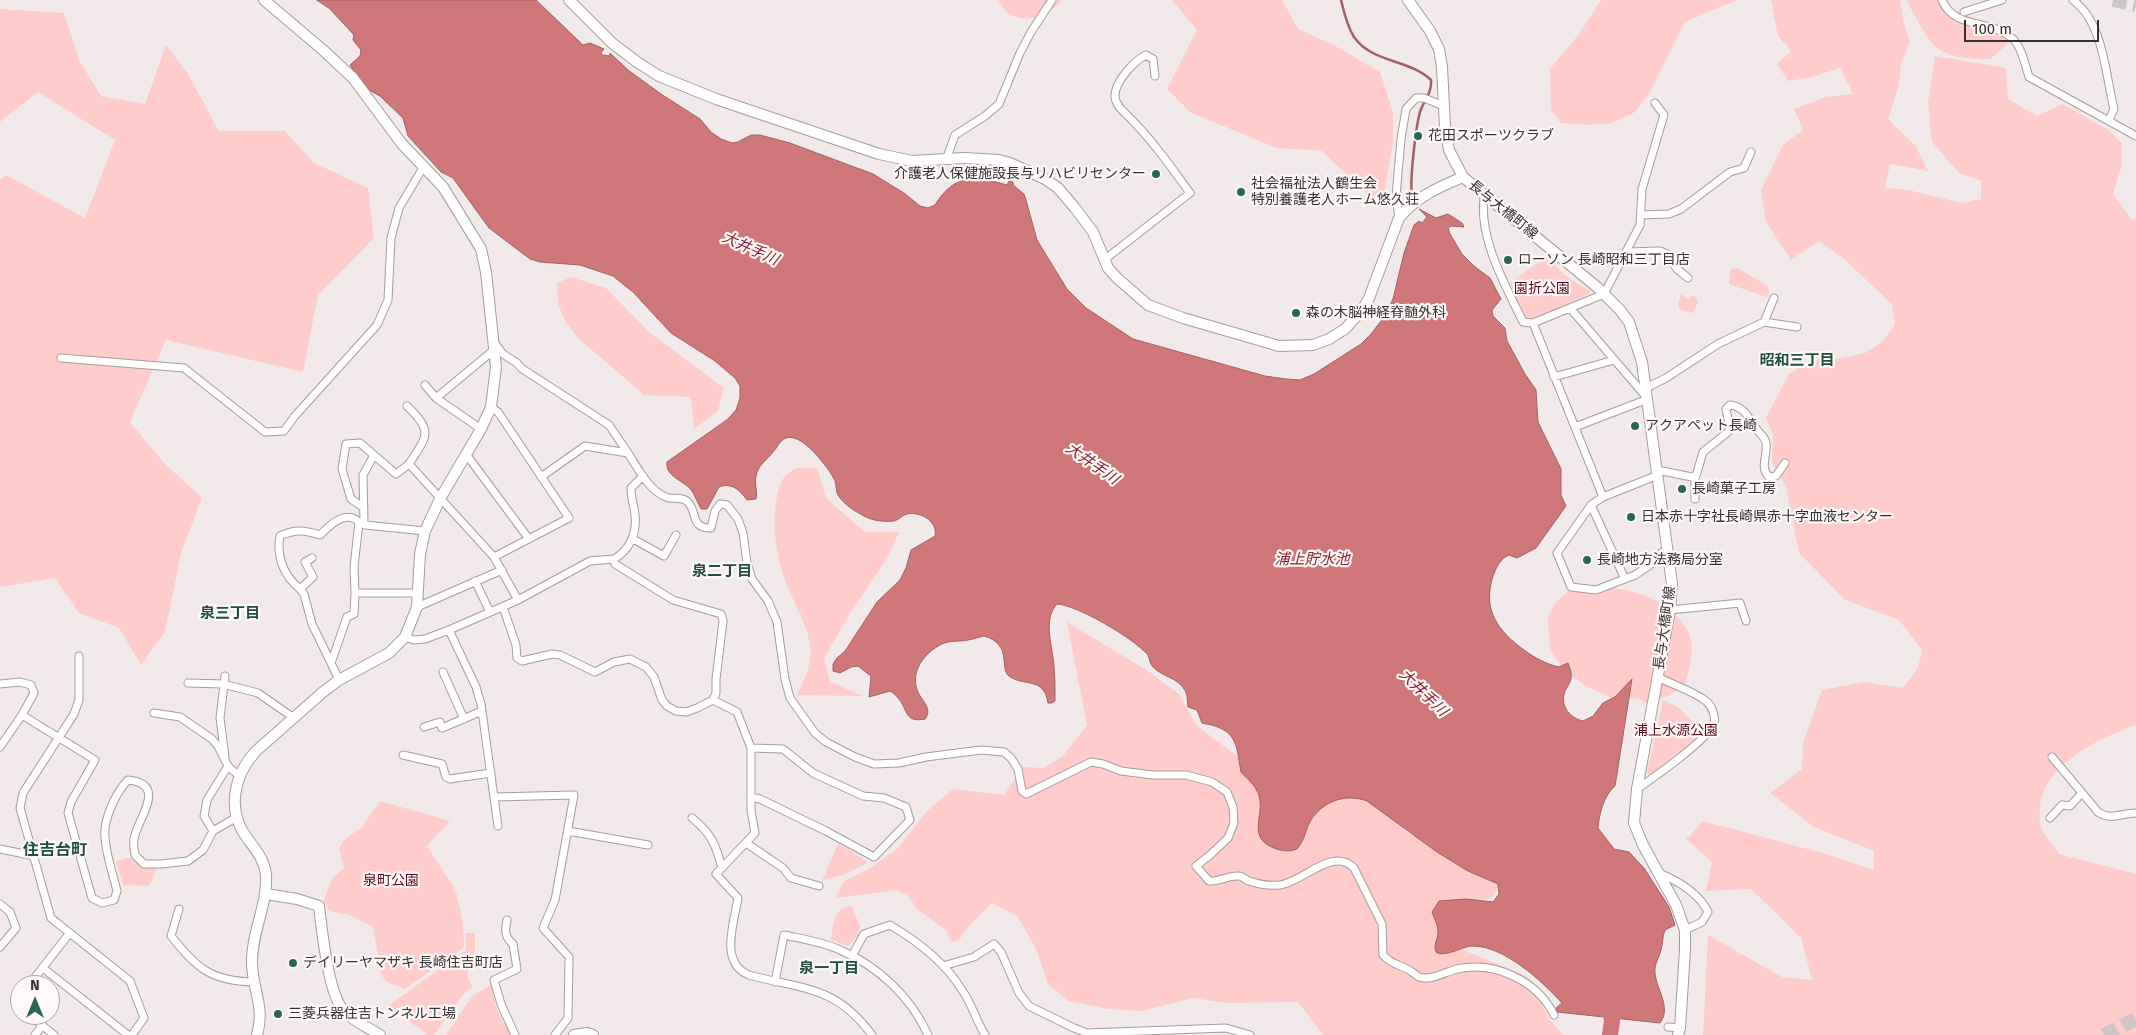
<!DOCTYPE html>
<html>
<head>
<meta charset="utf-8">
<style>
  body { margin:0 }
  #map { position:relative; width:2136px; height:1035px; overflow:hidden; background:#f2eaea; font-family:"Fira Sans",sans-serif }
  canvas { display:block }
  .north { position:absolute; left:10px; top:975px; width:50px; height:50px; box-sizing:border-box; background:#fff8f8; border:1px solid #aea8a8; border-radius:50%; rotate:0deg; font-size:14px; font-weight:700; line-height:20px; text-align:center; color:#343131 }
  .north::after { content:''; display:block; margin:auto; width:18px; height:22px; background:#296652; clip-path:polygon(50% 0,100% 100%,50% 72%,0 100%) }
  .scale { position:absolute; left:1964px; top:20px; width:135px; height:22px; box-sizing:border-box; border:2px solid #343131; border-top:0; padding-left:6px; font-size:15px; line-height:18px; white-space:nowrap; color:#343131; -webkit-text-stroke:4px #fff8f8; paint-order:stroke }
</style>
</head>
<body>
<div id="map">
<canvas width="2136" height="1035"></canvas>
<div class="north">N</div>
<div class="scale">100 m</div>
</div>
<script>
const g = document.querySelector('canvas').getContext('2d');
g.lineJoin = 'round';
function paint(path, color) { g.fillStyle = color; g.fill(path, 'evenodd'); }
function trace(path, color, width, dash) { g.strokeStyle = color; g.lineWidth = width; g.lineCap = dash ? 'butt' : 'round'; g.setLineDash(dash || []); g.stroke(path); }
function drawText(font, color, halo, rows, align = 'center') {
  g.font = font + ' "Fira Sans","Noto Sans JP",sans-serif'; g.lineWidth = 4.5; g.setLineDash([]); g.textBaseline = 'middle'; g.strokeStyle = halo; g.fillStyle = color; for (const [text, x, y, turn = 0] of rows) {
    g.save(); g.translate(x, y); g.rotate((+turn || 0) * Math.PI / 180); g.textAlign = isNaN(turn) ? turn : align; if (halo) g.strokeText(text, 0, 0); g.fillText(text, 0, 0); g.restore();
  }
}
const green = new Path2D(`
  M998 0H1062C1051 14 1029 24 1011 15 1006 12 1001 4 998 0Z
  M1172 0H1282L1298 29 1332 44 1380 72 1393 112V144L1381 207 1322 151 1277 148 1191 113 1167 89 1197 30Z
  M1601 0H1737L1685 22 1649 94 1635 112 1612 123 1589 125 1561 123 1551 110 1550 69 1579 34Z
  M1771 0H1900L1904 24 1910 42 1901 64 1899 85 1888 119 1916 146 1928 171 1890 164 1885 188 1908 190 1962 203 1981 199V181L1959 173 1932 142 1928 103 1935 56 2006 68 2008 99 2037 116 2062 104 2107 129 2122 143V164L2113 194 2132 220 2136 219V725C2099 738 2038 767 2040 813 2040 816 2039 821 2040 824 2043 834 2053 845 2059 854L2136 874V1035H1703L1708 935 1782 977 1812 980 1801 938 1751 889 1706 891 1712 862 1686 839 1703 821 1826 854 1874 870V851L1814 827 1770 793 1802 769 1803 743 1822 690 1865 682 1903 688 1918 668 1922 650 1899 620 1845 600 1799 553 1786 486 1772 463 1773 434 1766 418 1789 374 1811 360 1837 359 1865 353 1883 341 1895 324 1892 304 1843 258 1819 241 1791 260 1766 222 1761 190 1783 145 1803 130 1794 109 1826 97 1853 94 1840 68 1812 77 1788 81 1777 64 1791 51 1778 36Z
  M1909 0H1941L1947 16 1957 23 2005 37 2011 41 1990 59C1972 59 1952 59 1937 48 1928 42 1913 12 1907 2Z
  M0 9 64 13 80 62 101 96 145 104 166 45 188 74 219 131H285L314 163 368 188 374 238 318 295 303 372 166 340 130 422 164 463 202 498 181 553 165 632 141 665 119 628 79 613 55 578 0 587V180L6 175 85 218 115 140 38 92 0 122Z
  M1547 256C1559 271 1572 283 1591 290L1589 294 1533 319 1525 318 1510 283Z
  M1737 268 1768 286 1769 293 1766 297 1729 284 1731 269Z
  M571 277 606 288 650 333 724 388 718 411 694 429 691 397 644 395 578 338 565 321 558 304 557 283Z
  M1681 294 1688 299 1694 295 1698 301 1694 313 1680 310 1678 304Z
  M796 468H817L826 498 865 532H899L888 557 851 612 824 658 830 682 863 696 797 695C805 678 813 663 810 644 805 617 788 594 781 568 774 542 770 501 784 477 787 473 792 471 796 468Z
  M1583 587C1599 588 1615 587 1630 591 1653 596 1682 613 1690 636 1694 651 1689 669 1686 683L1670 695 1646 703 1637 698 1616 700 1584 685 1563 669 1550 650 1548 617 1556 602 1568 591Z
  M1067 622 1148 671 1179 694 1196 725 1254 769 1303 800 1364 793 1469 871 1500 886 1491 898 1436 907 1447 943 1528 977 1549 1019 1563 1035H1323L1298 1002 1225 1003 1194 998 1142 1011 1108 1009 1068 1001 1048 984 1036 949 1018 917 992 903 968 927 959 940 951 942 946 930 917 909 909 897 897 890 836 898 843 882 870 868 898 848 927 811 953 789 1004 795 1023 767 1044 768 1063 756 1087 725Z
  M1663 700 1678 707 1703 732 1650 775 1647 773Z
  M380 801 450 821 427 846 456 891 463 923 464 947 405 989 386 982 381 974 373 927 350 915 329 911 324 900 332 879 344 868 339 849 344 840 362 827Z
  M838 843 868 862 848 873 822 881Z
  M131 857C139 866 145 868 157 869L149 886 123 885 116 861Z
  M852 906 860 927 855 939 848 946 831 940C833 925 833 907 852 906Z
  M466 933H475V961H472L467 975 473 988 466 991 434 1035H427L423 1031 388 1006 466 950Z
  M491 985 497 1010 511 1035H446L473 995Z`);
const water = new Path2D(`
  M317 0H536L583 45 590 43 604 49 601 53 602 55 610 56V53L628 70 661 94 700 119 711 132 721 139 732 143 738 142 751 135H760L790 143 873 174 904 193 920 206 928 208 935 205C954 174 974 175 1007 185L1009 181 1013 182V185L1024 194 1026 200 1037 240 1067 289 1086 308 1133 339 1265 376 1286 379 1300 380 1314 374 1361 344 1371 334 1384 317 1393 299 1404 253 1414 225 1419 221 1422 223 1427 217 1419 209 1436 218 1448 214 1462 223 1464 227 1451 226 1448 228 1450 234 1462 254 1474 266 1490 278 1501 299 1492 310 1493 316 1505 328 1507 341 1525 374 1536 390 1538 422 1561 469V495L1566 506 1536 548 1517 558 1509 555C1500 559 1497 566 1493 576 1482 610 1498 631 1524 650 1535 658 1546 664 1559 667L1568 663C1570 668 1572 673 1571 679 1570 684 1565 689 1564 694 1561 708 1571 718 1583 721L1593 716 1603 703 1615 697 1632 679 1615 786C1604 795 1599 814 1598 828L1614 849 1629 852 1644 868 1669 907 1675 925 1665 930C1662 937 1663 944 1661 950 1659 958 1654 964 1655 973 1656 989 1672 1007 1660 1023L1557 1012 1556 1008 1562 1003C1542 981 1504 946 1473 946 1462 946 1446 958 1436 952 1433 944 1438 940 1438 932 1438 925 1434 918 1432 912L1439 901 1466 899 1493 902 1499 894 1498 884 1468 871 1437 852 1367 801C1346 793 1323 801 1311 820 1305 830 1305 840 1297 849 1289 852 1282 851 1274 848 1246 837 1265 816 1259 796 1256 785 1248 780 1241 772 1236 741 1236 729 1202 723L1197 710 1188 707C1187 701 1188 694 1184 689 1178 678 1161 676 1153 667 1149 663 1150 657 1147 654 1133 638 1077 605 1057 604 1042 620 1053 647 1054 666 1055 677 1055 689 1055 701L1052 703H1048C1044 676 1023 687 1009 676 999 669 1013 644 984 636 979 637 974 639 968 640 959 642 950 640 942 644 925 652 909 672 918 692 922 701 933 709 925 719 905 723 908 711 899 699 897 696 893 693 890 691L869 697 871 676 858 666 851 667 840 673 833 671V664L837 658 845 651 877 602 900 580 906 568 911 550 935 536C938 522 921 511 907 514 902 515 899 520 894 521 885 522 873 521 864 516 856 512 843 504 838 495 835 489 837 482 833 477 826 465 801 432 786 438 779 441 778 447 773 452 767 460 758 465 756 476 754 484 758 491 756 499L747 500C740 490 731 482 719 487L707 509H701C698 503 695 496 692 491 684 480 665 477 667 462L728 419 736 410 740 398V386L735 378 715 361 671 333 633 292 613 276 580 265 540 262 530 259 489 228 453 178 441 172 408 136 403 118 380 96 367 89 350 65 360 56 361 50 353 40 354 35 330 9Z`);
const stream = new Path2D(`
  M1341 0C1344 12 1347 26 1354 37 1372 63 1409 59 1431 80 1432 93 1424 100 1420 112 1416 126 1408 189 1413 200`);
const river = new Path2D(`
  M1609 997 1612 1021 1610 1035`);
const highwayTunnel = new Path2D(`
  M2113 0 2136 5
  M2104 1035 2136 1019`);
const street = new Path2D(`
  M1942 0C1954 30 1991 19 2012 38 2022 47 2025 65 2029 77L2136 136
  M2073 0C2104 23 2105 74 2114 109L2109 120
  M1964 12 2002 0
  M946 160 955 135 985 116 999 104 1020 53 1031 32 1052 0
  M1485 193C1476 235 1506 286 1523 322L1533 323
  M1641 215 1669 214 1681 209 1730 172 1744 168 1751 152
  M1399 218 1396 196 1401 139 1406 109 1416 98H1424L1444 106
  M1627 252 1660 251 1667 254 1677 269 1688 278
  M1104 260 1190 193C1171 167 1153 141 1130 118 1124 112 1116 106 1115 97 1114 82 1134 61 1146 55L1153 59 1155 76
  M1570 308 1648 399 1575 427
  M1764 322 1774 298
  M494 342 503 354 517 363 521 368 609 425 628 453 585 446 541 477
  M61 358 184 368 265 432 284 431 294 417 377 325 388 300 391 238 399 208 424 166
  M1554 377 1614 360
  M425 385 436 398 481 429
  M1646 388 1666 378 1718 344 1764 322 1797 327
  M436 398 495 349
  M407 406C434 432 427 436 409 464
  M491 407 498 412 569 518 494 557
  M628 453C637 467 649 491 666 497 673 500 682 496 688 502 698 513 690 528 711 528L715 511 720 504 727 505 738 519 743 533 747 563 752 579 768 601 777 622 785 679 790 698 815 733 826 742 855 757 874 764 899 763 926 757 981 750 1004 752 1011 758 1018 769 1022 791 1026 794 1091 762 1103 764 1121 771 1153 775H1186L1212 782 1227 792 1233 807 1234 823 1228 838 1210 855 1196 866 1209 881C1220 882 1228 875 1239 876 1242 876 1246 880 1249 881 1258 884 1271 886 1280 885 1303 882 1333 846 1354 868L1382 924 1383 955C1392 965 1399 964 1409 970 1412 972 1416 975 1419 977 1431 981 1445 972 1457 969 1494 961 1537 980 1554 1015
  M466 454 529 539
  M1657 470 1692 477 1696 476 1703 452 1728 432 1730 428 1726 409 1730 405C1745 406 1750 421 1758 431 1761 435 1765 437 1766 443 1768 455 1759 467 1769 477L1776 476 1785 463
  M1658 475 1603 497 1591 505 1557 553 1571 587 1596 590 1635 575 1650 565 1661 553 1668 550
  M1695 476V499
  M1603 497 1533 323 1604 294 1640 225 1642 189 1664 115 1655 103
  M1591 505 1625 579
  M363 507 351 499 342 469 346 444 360 443 396 474 409 464 494 557 518 600
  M633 539 664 556 676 535
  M312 558 305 562 313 577 300 589 304 594 312 624 331 663
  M614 559C630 550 637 533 635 515 634 504 631 501 631 488L643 476
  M475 581 490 612
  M300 589C284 576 276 557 280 536 295 529 304 530 320 535 329 526 345 509 359 522H364L363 475 374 455
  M355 593H418
  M417 607 502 570
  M1670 610 1740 603 1746 621
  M449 630 476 687 481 704 498 826
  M405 637 414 640 425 639 449 630 518 600 590 561 614 559 615 564 673 600 721 614 723 621 716 679V693L713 700 697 708 686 712 676 711 667 706 662 700 654 677 646 667 630 659 614 662 595 672 560 655 552 654 522 661 517 658 516 645 503 607
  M79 656V700L74 714 23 793 20 808 51 918 130 981 144 1018 132 1035
  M443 672 464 719
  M225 676 220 718 225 757
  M339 680 331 663 347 617 354 614 355 593 354 567 359 522 365 525 425 531
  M188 683 223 684 258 693 294 718
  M0 684 20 682 31 685 34 693 22 715
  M713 700 737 712 751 748V810L755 833 716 874 738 898C734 923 719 963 749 975 804 990 835 985 872 1035
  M154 713 180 717 212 739 218 746 228 766
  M424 727 440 722 442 728 482 711
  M0 747 22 715 95 760 71 802 68 813 92 898 102 903 114 900 117 891C113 874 106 855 105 837 103 820 116 792 128 780 169 784 137 819 134 839 133 844 134 850 135 855L144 864H161L188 861 203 850 213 831 237 817
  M751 748 783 749 813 773 863 796 884 798 906 807 910 820 874 857 826 831 760 799 751 797
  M403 755 442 764 446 777 450 779 491 773
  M2052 757 2098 812C2111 821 2121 813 2136 813
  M1637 789C1653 778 1707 740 1713 725 1717 718 1712 706 1706 701 1693 691 1673 685 1658 677
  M494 797 574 795 555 900 543 928 569 957 568 1018 555 1035
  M692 818C711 833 716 845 722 868
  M2050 818 2062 805 2070 806 2082 793
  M213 831 204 816 207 800 228 766 239 776
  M568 831 648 845
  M746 843 783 868 791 878 819 886
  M0 849 34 856
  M1659 873C1678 881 1699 893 1708 912L1702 922 1685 930
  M0 904 10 912 16 928 0 947
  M179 909 171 936C197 968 210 981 254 982
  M507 920C505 929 504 937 513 944L517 969 494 980 501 1004 515 1035
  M852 956 864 934 890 925C917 941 945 962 962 990 972 1004 976 1020 985 1035
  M943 966 974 957 994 944 1001 952 1019 993 1029 1006 1074 1028 1087 1033 1226 1028 1250 1035
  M43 968 128 1035
  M775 982 784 935C803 939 823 942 840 950 878 966 911 997 928 1035
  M29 985 69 934
  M20 996 15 1002 20 1007
  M29 1015 54 1035
  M1668 1027 1680 1028
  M35 1035 42 1026`);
const secondary = new Path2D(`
  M569 0 612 43 637 62 659 76 716 99 879 154 912 161 964 158 999 160 1010 163 1045 179 1058 188 1075 208 1093 232 1108 268 1117 278 1148 305 1183 318 1279 346 1313 345 1329 339 1345 329 1363 309 1369 298 1399 218C1416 197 1439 187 1463 177
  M1408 0 1430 31 1439 49 1442 67 1445 127 1449 150 1463 177 1597 287 1620 310 1629 322 1642 362 1672 584 1670 610 1637 789 1634 823 1643 845 1676 905 1685 930V950L1680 1028 1678 1035
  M266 894 297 899 319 906C322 930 328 994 344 1011 354 1022 368 1027 380 1035
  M257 1035C265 1007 253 991 252 964 251 933 268 905 266 874 264 859 255 849 247 838 226 810 234 775 256 751L323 692 339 680 389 653 405 637 417 607 420 554 425 531 441 497 481 429 491 407 496 367 486 272 481 249 443 187 402 144 353 78 323 50 264 0
  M574 1035 587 1033 593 1035`);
const markers = [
  [1418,136,5,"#296652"],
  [1156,174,5,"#296652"],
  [1241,192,5,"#296652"],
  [1508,260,5,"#296652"],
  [1296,313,5,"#296652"],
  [1635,426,5,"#296652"],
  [1682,489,5,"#296652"],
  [1631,517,5,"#296652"],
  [1587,560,5,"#296652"],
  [293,963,5,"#296652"],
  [278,1014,5,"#296652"]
];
const poiNames = [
  ["花田スポーツクラブ",1428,136],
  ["介護老人保健施設長与リハビリセンター",1146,174,"right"],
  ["社会福祉法人鶴生会",1251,184],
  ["特別養護老人ホーム悠久荘",1251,200],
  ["ローソン 長崎昭和三丁目店",1518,260],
  ["森の木脳神経脊髄外科",1306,313],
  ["アクアペット長崎",1645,426],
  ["長崎菓子工房",1692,489],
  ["日本赤十字社長崎県赤十字血液センター",1641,517],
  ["長崎地方法務局分室",1597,560],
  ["デイリーヤマザキ 長崎住吉町店",303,963],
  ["三菱兵器住吉トンネル工場",288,1014]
];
const streetNames = [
  ["長与大橋町線",1503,210,39],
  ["長与大橋町線",1665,628,-82]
];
const parkNames = [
  ["園折公園",1542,289],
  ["浦上水源公園",1676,731],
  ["泉町公園",391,881]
];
const waterNames = [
  ["大井手川",750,249,24],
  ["大井手川",1092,464,35],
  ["浦上貯水池",1312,560],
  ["大井手川",1423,693,44]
];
const neighbourhoodNames = [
  ["昭和三丁目",1797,361],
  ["泉二丁目",722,572],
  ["泉三丁目",230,614],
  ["泉一丁目",829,969]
];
const quarterNames = [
  ["住吉台町",55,851]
];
paint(green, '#ffcbcb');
paint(water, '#cf7779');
trace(water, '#a06263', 1);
trace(stream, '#a06263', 2.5);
trace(river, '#cf7779', 16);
trace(highwayTunnel, '#ccc5c5', 14, [14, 7]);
trace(street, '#a49d9c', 9);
trace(secondary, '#a49d9c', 12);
trace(street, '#fff', 7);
trace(secondary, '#fff', 10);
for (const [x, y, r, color] of markers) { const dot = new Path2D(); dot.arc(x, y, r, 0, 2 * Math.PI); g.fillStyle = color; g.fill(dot); trace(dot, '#fff8f8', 2); }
drawText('14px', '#343131', '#fff8f8', poiNames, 'left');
drawText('14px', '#343131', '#fff8f8', streetNames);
drawText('14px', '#5c0917', '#fff8f8', parkNames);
drawText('italic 15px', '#8b212e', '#fff8f8', waterNames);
drawText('bold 15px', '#1e4f3f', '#fff8f8', neighbourhoodNames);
drawText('bold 16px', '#1e4f3f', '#fff8f8', quarterNames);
</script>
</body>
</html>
